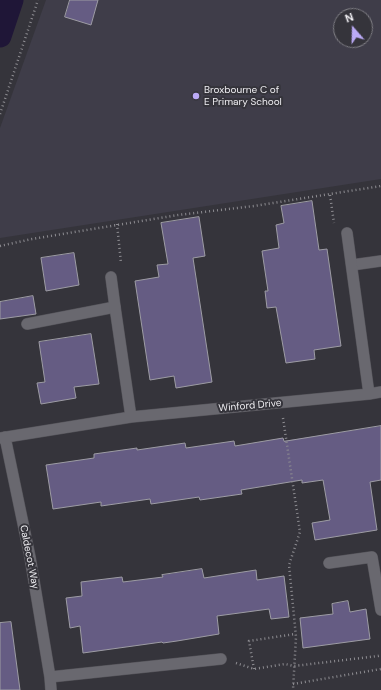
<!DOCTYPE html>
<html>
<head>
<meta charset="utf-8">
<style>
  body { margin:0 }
  #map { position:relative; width:381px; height:690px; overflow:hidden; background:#35343b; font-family:"DM Sans",sans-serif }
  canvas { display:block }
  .north { position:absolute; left:333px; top:8px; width:40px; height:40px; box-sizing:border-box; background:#35343b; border:1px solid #7f7e84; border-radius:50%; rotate:340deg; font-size:11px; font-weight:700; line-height:16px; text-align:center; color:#eeedf1 }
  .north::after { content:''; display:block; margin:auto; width:14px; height:18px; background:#bbaaf6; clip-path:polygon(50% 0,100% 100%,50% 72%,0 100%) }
</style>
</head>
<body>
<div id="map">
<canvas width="381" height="690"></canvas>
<div class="north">N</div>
</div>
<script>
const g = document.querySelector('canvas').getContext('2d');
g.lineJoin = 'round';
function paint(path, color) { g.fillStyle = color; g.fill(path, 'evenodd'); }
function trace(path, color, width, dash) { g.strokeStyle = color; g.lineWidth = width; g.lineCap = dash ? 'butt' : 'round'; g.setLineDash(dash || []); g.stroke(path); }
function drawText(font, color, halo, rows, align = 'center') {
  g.font = font + ' "DM Sans",sans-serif'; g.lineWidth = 4; g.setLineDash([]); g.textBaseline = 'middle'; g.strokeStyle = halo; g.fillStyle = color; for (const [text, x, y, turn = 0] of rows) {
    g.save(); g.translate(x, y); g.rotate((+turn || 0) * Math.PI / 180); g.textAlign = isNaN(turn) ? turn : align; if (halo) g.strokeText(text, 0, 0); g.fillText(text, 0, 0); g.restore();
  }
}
const built = new Path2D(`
  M46 0H381V179L0 238V128ZM341 16H365V40H341Z`);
const canal = new Path2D(`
  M0 36 12 0`);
const building = new Path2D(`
  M70 0H98L91 25 65 17Z
  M312 201 319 250 327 249 341 346 314 350 315 359 286 363 276 307 267 308 265 291H268L262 251 279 248 276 225 284 223 281 206Z
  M199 217 205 256 193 258 212 382 176 388 174 376 150 380 135 281 159 277 157 265 168 264 161 223Z
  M74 253 79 285 46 291 41 258Z
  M33 296 36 314 0 319V302Z
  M91 334 99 384 74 387 76 398 41 404 37 383 45 382 39 342Z
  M381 426V480L370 482 377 530 315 540 312 523 330 520 323 480 302 483V480L241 490 242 494 200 500 199 497 151 504 150 499 101 506V502L53 509 46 465 94 458V454L137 448V450L185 443 186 448 234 441 235 446 283 438 284 441Z
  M202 569 204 578 256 570 257 580 284 576 289 617 271 619 269 609 217 616 219 634 177 641 163 643 162 642 83 653 80 626 70 628 66 598 82 596 81 582 122 577 123 582 163 577 162 575Z
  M348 601 350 612 366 609 370 639 303 648 300 618 333 614 332 604Z
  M11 622 20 690H0V623Z`);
const path = new Path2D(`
  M0 114 38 0
  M330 195 334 223
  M117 224 121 263
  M0 246 32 239 178 215 254 206 381 186
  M283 418 300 532 289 565 296 637 293 690
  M236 663 254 669 285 664 294 666 378 656 381 655
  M254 669 249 641 295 634
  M293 684 381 669`);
const service = new Path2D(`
  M352 265 381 261
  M27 324 115 307
  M329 563 372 557 381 610`);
const minor = new Path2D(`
  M347 233 369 394
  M111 277 115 307 131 417
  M5 437 30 557 50 677 51 690
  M0 438 131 417 369 394 381 392
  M50 677 221 659`);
const markers = [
  [196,96,4,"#bbaaf6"]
];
const poiNames = [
  ["Broxbourne C of",204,90],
  ["E Primary School",204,102]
];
const streetNames = [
  ["Winford Drive",250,406,-5],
  ["Caldecot Way",29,557,79]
];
paint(built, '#3f3d49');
trace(canal, '#1f1637', 23);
paint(building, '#655c83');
trace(building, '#9d9ca4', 1);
trace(service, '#535258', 12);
trace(minor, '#535258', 12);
trace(path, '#8d8c91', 2.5, [1, 3]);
trace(service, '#69686f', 11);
trace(minor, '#69686f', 11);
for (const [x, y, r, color] of markers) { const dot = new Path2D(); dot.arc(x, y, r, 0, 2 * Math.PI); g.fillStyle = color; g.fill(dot); trace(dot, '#35343b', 1.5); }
drawText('10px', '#eeedf1', '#35343b', poiNames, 'left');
drawText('10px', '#eeedf1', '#35343b', streetNames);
</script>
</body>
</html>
